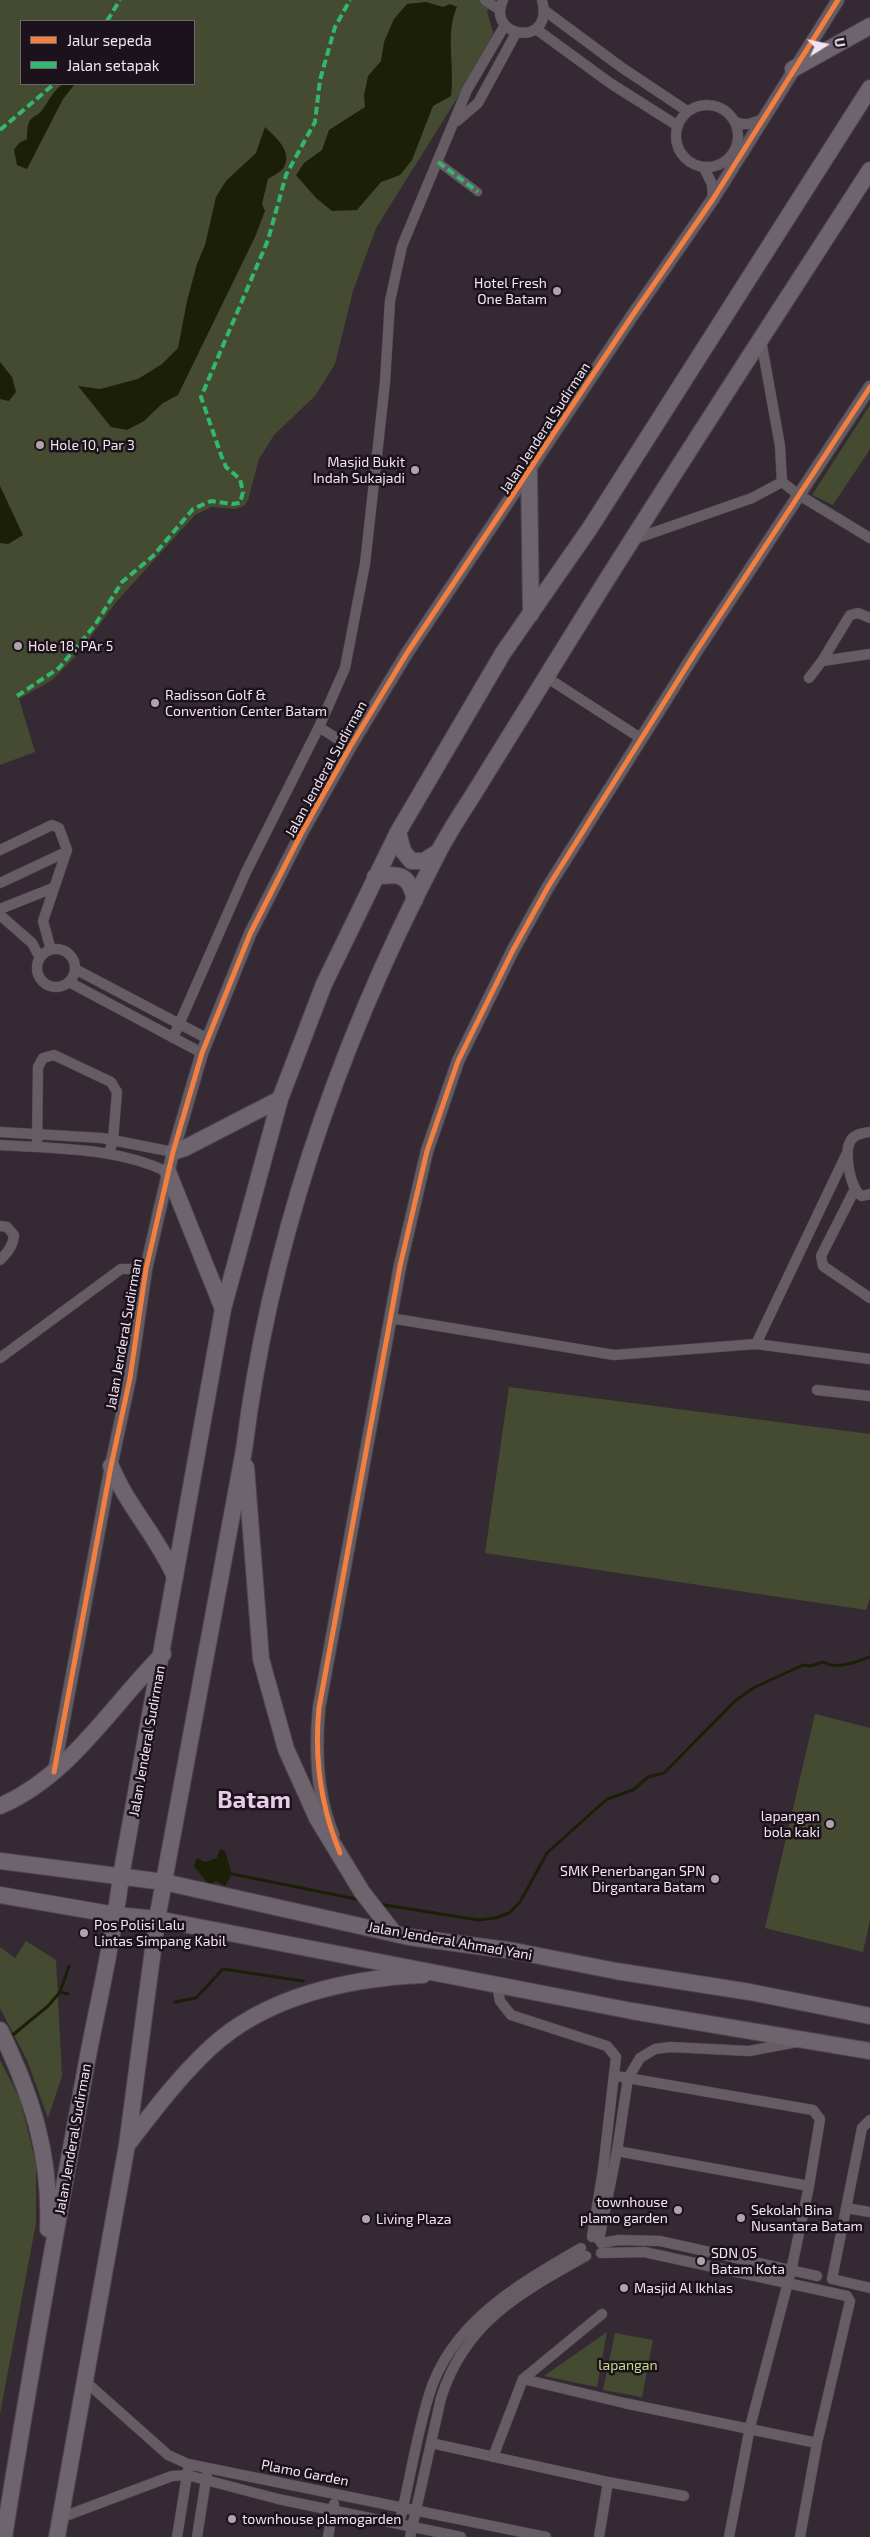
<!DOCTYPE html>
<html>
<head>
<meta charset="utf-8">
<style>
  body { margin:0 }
  #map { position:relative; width:870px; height:2537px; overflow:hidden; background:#352a34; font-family:"Exo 2",sans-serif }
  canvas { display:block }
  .legend { position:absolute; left:20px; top:20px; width:175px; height:65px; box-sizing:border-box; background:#1b121b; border:1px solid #716670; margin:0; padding:6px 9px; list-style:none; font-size:15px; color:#f2e4f0 }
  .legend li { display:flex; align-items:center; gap:10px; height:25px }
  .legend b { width:25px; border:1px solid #716670 }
  .north { position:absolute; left:800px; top:20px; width:50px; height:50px; -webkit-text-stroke:4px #1b121b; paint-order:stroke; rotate:80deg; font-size:14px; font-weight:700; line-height:20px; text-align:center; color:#f2e4f0 }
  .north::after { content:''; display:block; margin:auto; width:18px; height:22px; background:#f2e4f0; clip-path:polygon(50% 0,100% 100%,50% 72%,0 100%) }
</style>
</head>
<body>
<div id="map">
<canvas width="870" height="2537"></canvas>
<ul class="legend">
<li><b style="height:6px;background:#f27e40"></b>Jalur sepeda</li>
<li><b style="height:6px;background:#33b770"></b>Jalan setapak</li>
</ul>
<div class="north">U</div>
</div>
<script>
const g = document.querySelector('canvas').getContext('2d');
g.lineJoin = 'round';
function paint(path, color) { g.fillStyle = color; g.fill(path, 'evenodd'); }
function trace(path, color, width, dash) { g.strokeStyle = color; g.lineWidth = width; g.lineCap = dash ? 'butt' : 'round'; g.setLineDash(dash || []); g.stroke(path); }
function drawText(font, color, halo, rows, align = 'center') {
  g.font = font + ' "Exo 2",sans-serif'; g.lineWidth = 5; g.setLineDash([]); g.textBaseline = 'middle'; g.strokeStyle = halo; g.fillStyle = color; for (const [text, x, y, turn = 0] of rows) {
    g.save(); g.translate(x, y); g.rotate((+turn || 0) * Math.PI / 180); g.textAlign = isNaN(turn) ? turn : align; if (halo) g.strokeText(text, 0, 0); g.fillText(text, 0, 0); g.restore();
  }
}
const green = new Path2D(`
  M0 0H494L487 12 493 32V41L376 228 353 291 335 364 315 396 274 435 259 459 248 500 244 506 235 509 211 507 195 515 117 601 78 654 52 680 19 699 35 752 0 765ZM21 21H194V84H21Z
  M870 405V449L833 505 812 495Z
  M509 1387 870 1434V1597L866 1610 485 1553Z
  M815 1714 870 1728V1920L863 1952 765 1928Z
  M26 1941 56 1960 62 2076 48 2118 27 2060 0 2008V1947L15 1958Z
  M0 2060 20 2099 36 2164V2223L0 2414Z
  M607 2332 597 2387 544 2376Z
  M615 2333 653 2340 642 2397 603 2390Z`);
const water = new Path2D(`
  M426 2 443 7 450 4 457 7C445 33 455 67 451 96L433 106 412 160 400 175 381 182 357 210 332 211 316 198 296 175 304 163 322 150 329 130 365 107 364 95 368 76 381 61 384 42 394 19 407 4Z
  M63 84H75L63 99 27 169 17 165 14 150 19 143 27 139C27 110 35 123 45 106 51 97 54 90 63 84Z
  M265 127C275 137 293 151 284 167 281 172 273 176 268 179L262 204 265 211 255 237 178 395 163 403 144 421 127 430 111 427 78 386 100 389 138 379 162 364 178 348 187 301 197 264 205 245 216 197 226 181 256 153Z
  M0 362 12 377 16 392 9 401 0 399Z
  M0 486 23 535 8 544 0 543Z
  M220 1849 225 1851 232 1874 225 1886 216 1881 209 1885 194 1866 197 1858 205 1862 217 1858Z`);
const stream = new Path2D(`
  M232 1874 361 1900
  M379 1904 478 1920 495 1918 509 1913 520 1902 547 1853 607 1799 633 1790 648 1777 664 1773 735 1701 753 1688 803 1665 811 1666 823 1662C838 1670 855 1662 870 1657
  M60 1992 68 1994
  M175 2002 196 1998 223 1969 303 1981
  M9 2038 48 2006 60 1992 69 1966`);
const pedestrian = new Path2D(`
  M438 162 478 192`);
const minor = new Path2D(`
  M485 0 500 10
  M503 0C485 38 555 49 542 0
  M544 10 621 67 687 111
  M536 29 610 83 678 126
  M676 136a31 31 0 1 1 62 0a31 31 0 1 1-62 0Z
  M457 121 478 103 516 33
  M736 122C746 127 756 122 765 118
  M704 168 712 184 713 199
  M761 340 780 446 782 482 799 495 870 538
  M632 540 752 498 782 482
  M822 661 870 654
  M546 677 642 739
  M809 678 822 661 850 615 858 613 870 618
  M319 727 350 747
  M0 850 52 825 59 828 67 850 43 921 51 950
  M0 883 66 852
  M0 909 53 888
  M0 915 32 943 40 958
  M37 968a19 19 0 1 1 38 0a19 19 0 1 1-38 0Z
  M75 969 208 1039
  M69 982 202 1053
  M173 1038 246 872 319 727 345 668 365 564 385 382 390 301 402 246 467 90 505 25
  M0 1132 102 1138 173 1152
  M870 1132C863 1133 853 1134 850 1142 844 1153 850 1190 862 1196L870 1194
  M0 1145C57 1149 115 1147 168 1172
  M37 1147 38 1067 43 1058 54 1055 111 1082 117 1092 113 1140 109 1153
  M855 1189 821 1256 823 1266 870 1298
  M0 1226 7 1227 14 1235C13 1246 8 1252 0 1260
  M390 1318 614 1355 756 1344 846 1155
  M756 1344 870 1359
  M0 1358 121 1269H146
  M817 1390 870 1396
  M497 1985 500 2001 511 2015 607 2046 616 2057 603 2170 592 2237
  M616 2076 813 2110 820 2119 809 2186 791 2271 750 2427 729 2537
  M870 2120 862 2128 832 2279 870 2288
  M617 2151 809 2186
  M846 2208 870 2212
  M599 2240 617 2151 628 2078 640 2058 655 2049 670 2047 749 2051 797 2042
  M601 2243 619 2240 660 2241 817 2276
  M601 2253 644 2252 847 2296 850 2301 817 2443 800 2537
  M523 2379 624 2403 817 2443
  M86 2382 168 2455 188 2464 546 2537
  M431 2443 608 2482 684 2496
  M493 2457 523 2379 602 2314
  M60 2518 172 2476 187 2475 278 2499 461 2537
  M399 2524C410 2481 416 2437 429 2395 451 2322 519 2284 581 2248
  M177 2537 188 2469
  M197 2537 207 2473
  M328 2537 334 2504
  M410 2537 441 2398C465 2322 520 2293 586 2256
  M599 2537 608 2482`);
const tertiary = new Path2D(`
  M54 1772 111 1466 130 1378 146 1269 173 1152 202 1053 250 934 301 834 350 747 407 653 632 316 713 199 838 0
  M333 1835C316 1794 315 1750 319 1708L400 1266 427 1151 458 1061 513 950 548 887 697 650 870 387`);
const trunk = new Path2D(`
  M793 69 870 26
  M529 472 531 614
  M398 832 403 851 411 861H424L438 852
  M375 877C400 873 409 874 415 900
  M173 1152 185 1148 280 1099
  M168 1172 223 1309
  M111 1466C127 1506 158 1537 175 1577
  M246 1467 261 1659 286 1749 317 1818 362 1892 394 1933
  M0 1806C70 1776 111 1706 163 1654
  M0 1861 164 1882 409 1937 514 1951 616 1971 750 1992 870 2016
  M0 1895 116 1915 157 1919 632 2011 870 2051
  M0 2030C32 2096 51 2155 48 2229
  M128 2144C154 2110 179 2077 210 2048 266 1996 349 1978 423 1975
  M4 2537C28 2385 55 2234 83 2083 95 2014 113 1945 121 1876L223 1309 280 1099 324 984 398 832 503 653 590 528 870 88
  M57 2537 127 2145 157 1919 244 1450C270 1241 340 1041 437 855 451 827 470 801 486 774 520 719 554 664 589 608 681 461 776 316 870 170`);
const quiet = new Path2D(`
  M107 21 120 0
  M0 130 54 84
  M438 162 478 192
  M17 696 59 668 95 625 122 582 153 556 193 509 211 501 232 504 240 503 243 492 240 479 226 467 221 455 201 397 268 240 286 175 315 122 320 80 335 27 350 0`);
const cycleway = new Path2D(`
  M54 1772 111 1466 130 1378 146 1269 173 1152 202 1053 250 934 301 834 350 747 407 653 632 316 713 199 838 0
  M340 1853C320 1805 314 1759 319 1708L400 1266 427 1151 458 1061 513 950 548 887 697 650 870 387`);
const markers = [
  [557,291,5,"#b0a3ae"],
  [40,445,5,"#b0a3ae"],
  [415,470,5,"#b0a3ae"],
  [18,646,5,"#b0a3ae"],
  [155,703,5,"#b0a3ae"],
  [830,1824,5,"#b0a3ae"],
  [715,1879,5,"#b0a3ae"],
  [84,1933,5,"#b0a3ae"],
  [678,2210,5,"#b0a3ae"],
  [741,2218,5,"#b0a3ae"],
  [366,2219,5,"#b0a3ae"],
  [701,2261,5,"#b0a3ae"],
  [624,2288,5,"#b0a3ae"],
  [232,2519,5,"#b0a3ae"]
];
const poiNames = [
  ["Hotel Fresh",547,283,"right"],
  ["One Batam",547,299,"right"],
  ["Hole 10, Par 3",50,445],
  ["Masjid Bukit",405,462,"right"],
  ["Indah Sukajadi",405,478,"right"],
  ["Hole 18, PAr 5",28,646],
  ["Radisson Golf &",165,695],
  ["Convention Center Batam",165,711],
  ["lapangan",820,1816,"right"],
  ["bola kaki",820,1832,"right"],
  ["SMK Penerbangan SPN",705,1871,"right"],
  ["Dirgantara Batam",705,1887,"right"],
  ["Pos Polisi Lalu",94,1925],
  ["Lintas Simpang Kabil",94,1941],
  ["townhouse",668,2202,"right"],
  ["plamo garden",668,2218,"right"],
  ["Sekolah Bina",751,2210],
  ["Nusantara Batam",751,2226],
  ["Living Plaza",376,2219],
  ["SDN 05",711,2253],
  ["Batam Kota",711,2269],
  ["Masjid Al Ikhlas",634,2288],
  ["townhouse plamogarden",242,2519]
];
const streetNames = [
  ["Jalan Jenderal Sudirman",545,428,-57],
  ["Jalan Jenderal Sudirman",326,769,-61],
  ["Jalan Jenderal Sudirman",124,1334,-80],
  ["Jalan Jenderal Sudirman",147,1741,-80],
  ["Jalan Jenderal Ahmad Yani",450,1941,10],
  ["Jalan Jenderal Sudirman",73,2139,-80],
  ["Plamo Garden",305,2473,11]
];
const parkNames = [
  ["lapangan",628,2365]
];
const townNames = [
  ["Batam",254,1800]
];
paint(green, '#444b30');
paint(water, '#1a1f06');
trace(stream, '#1a1f06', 3);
trace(pedestrian, '#4f454d', 9);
trace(minor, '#4f454d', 11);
trace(tertiary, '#4f454d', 14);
trace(trunk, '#4f454d', 18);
trace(pedestrian, '#655c64', 8);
trace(minor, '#655c64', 10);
trace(tertiary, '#655c64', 12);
trace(trunk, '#6e646d', 16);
trace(quiet, '#33b770', 4, [8, 4]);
trace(cycleway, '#f27e40', 5);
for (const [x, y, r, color] of markers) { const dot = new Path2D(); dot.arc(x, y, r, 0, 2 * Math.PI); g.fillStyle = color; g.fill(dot); trace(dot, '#1b121b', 2); }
drawText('14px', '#f2e4f0', '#1b121b', poiNames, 'left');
drawText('14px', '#f2e4f0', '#1b121b', streetNames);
drawText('14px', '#c2dd88', '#1b121b', parkNames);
drawText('bold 24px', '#e7cce5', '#1b121b', townNames);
</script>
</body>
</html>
